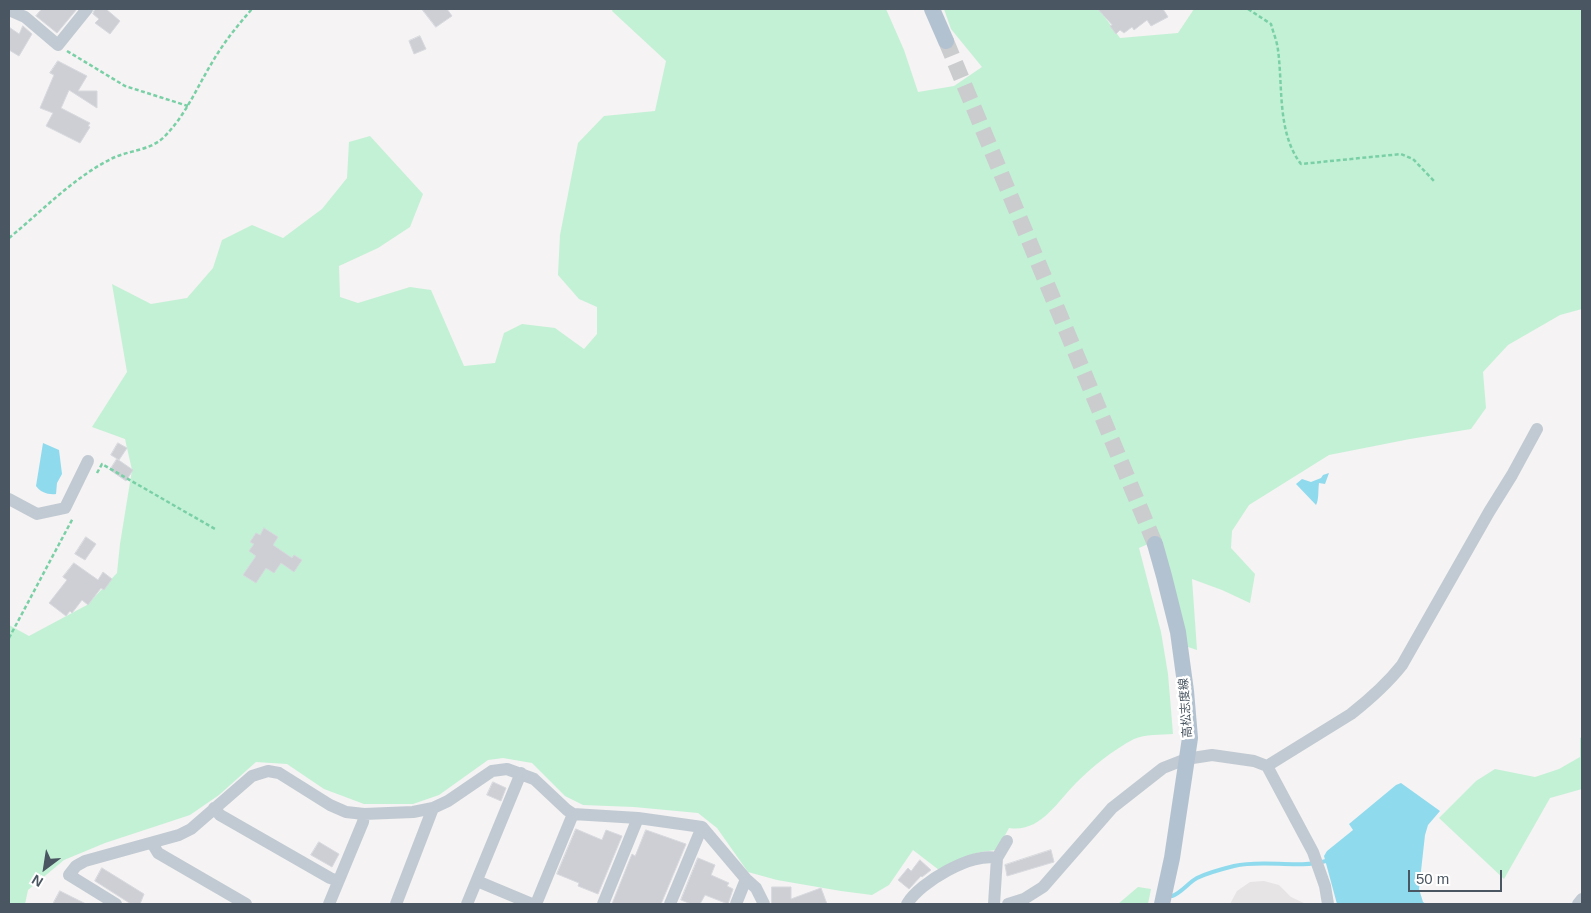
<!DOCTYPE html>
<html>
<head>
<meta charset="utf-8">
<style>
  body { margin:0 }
  #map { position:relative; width:1591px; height:913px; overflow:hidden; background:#f5f3f3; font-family:Helvetica,sans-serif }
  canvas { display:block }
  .frame { position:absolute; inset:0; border:10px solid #4a5661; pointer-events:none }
  .north { position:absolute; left:20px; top:843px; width:50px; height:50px; -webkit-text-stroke:4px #fff; paint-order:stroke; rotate:211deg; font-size:14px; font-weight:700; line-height:20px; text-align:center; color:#4a5661 }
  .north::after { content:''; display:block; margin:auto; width:18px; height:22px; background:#4a5661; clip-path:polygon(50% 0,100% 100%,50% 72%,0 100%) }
  .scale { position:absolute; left:1408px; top:870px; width:94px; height:22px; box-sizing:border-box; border:2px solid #4a5661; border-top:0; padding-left:6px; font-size:15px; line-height:18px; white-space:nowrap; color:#4a5661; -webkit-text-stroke:4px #fff; paint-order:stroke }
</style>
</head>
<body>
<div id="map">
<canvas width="1591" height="913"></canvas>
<div class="frame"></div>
<div class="north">N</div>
<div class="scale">50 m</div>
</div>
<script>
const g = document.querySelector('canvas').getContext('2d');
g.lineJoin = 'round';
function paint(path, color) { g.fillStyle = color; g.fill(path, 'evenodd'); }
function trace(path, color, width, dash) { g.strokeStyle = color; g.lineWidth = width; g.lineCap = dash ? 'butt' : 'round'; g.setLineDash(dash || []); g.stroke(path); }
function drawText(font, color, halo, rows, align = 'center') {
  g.font = font + ' Helvetica,"Noto Sans JP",sans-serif'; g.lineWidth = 5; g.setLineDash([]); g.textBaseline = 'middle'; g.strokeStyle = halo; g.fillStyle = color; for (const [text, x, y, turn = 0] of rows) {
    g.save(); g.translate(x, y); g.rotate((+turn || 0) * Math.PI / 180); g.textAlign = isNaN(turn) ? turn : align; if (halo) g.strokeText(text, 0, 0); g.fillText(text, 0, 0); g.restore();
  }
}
const education = new Path2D(`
  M1264 881 1279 885 1291 897 1306 904H1230L1237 891 1250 882Z`);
const green = new Path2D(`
  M613 9H886L904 50 918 92 954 86 982 67 951 29 944 9H1099L1120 38 1178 33 1194 9H1582V309L1560 315 1508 345 1483 372 1486 408 1471 429 1410 439 1329 455 1249 505 1232 531 1231 548 1255 574 1250 603 1222 590 1192 579 1197 650 1185 646 1157 540 1139 548 1161 632 1168 674 1173 734C1161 735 1145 734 1134 739 1113 750 1093 766 1076 783 1057 802 1040 833 1009 828L997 850C972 852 961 858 939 870L913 850 889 885 872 895 841 891 777 880 748 872 717 828 698 813 634 807 583 805 565 796 532 763 503 758 488 760 439 795 413 804H364L324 789 287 764 256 762 219 795 190 815 105 843 64 860 28 890 25 904H9V625L29 636 87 605 117 573 120 544 132 470 125 439 92 427 127 372 112 284 151 304 187 298 213 268 222 240 252 225 283 238 322 209 347 178 349 142 370 136 423 194 410 227 378 248 339 266 340 297 358 303 410 287 431 290 464 366 495 363 504 333 522 324 555 328 584 349 597 334V307L579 299 558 275 560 235 578 143 604 116 655 111 666 61 612 11Z
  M1582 737V789L1550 798 1504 879 1439 818 1476 781 1495 769 1535 777 1559 769 1580 757V738Z
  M1138 887 1151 889 1148 904H1118Z`);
const water = new Path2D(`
  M43 443 59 450 62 474 57 483 56 494C48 495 40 492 36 486Z
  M1329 473 1325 484 1319 483C1318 490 1319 500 1316 505L1296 484 1302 479 1311 482 1321 478 1323 475Z
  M1401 783 1440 811 1428 825 1425 835 1419 889 1423 902 1426 904H1337L1324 856 1327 851 1353 830 1349 824 1396 785Z`);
const stream = new Path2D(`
  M1172 896C1181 893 1188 883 1197 878 1207 873 1222 869 1234 866 1264 859 1296 869 1326 861`);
const building = new Path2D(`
  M42 9H77L57 33 36 16Z
  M95 9H106L120 21 110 34 95 23 99 19 93 14Z
  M422 9H447L452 16 436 27Z
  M1098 9H1163L1168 17 1151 26 1147 20 1134 30 1132 27 1124 33 1120 30 1116 34 1110 26 1112 25Z
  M23 26 32 34 19 56 9 50V27L19 34Z
  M420 36 426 49 414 54 409 41Z
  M58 61 87 76 78 91H97V108L69 90 62 106 61 108 90 123 88 126 90 127 80 143 46 126 53 113 40 108 54 75 50 73Z
  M118 443 127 448 119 460 111 455Z
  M117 459 133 470 126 481 110 470Z
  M264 528 278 537 273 545 292 558 294 555 302 560 294 572 281 563 274 573 266 568 256 583 243 575 256 556 249 551 254 544 250 542 256 533 260 535Z
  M86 537 96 544 85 560 75 554Z
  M74 563 98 580 103 572 112 579 104 590 101 588 88 605 82 600 72 613 70 611 66 616 49 603 67 580 63 577Z
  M493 782 506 788 501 801 487 795Z
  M576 829 602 840 606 830 622 836 598 894 578 886 579 883 557 874Z
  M646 830 686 844 661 904H612L632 854 635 856Z
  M319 842 339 854 332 867 311 855Z
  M1051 850 1054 862 1007 876 1005 865Z
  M698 858 715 865 711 875 729 883 727 886 733 889 728 904 705 895 700 904H691L681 900Z
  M920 860 931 870 922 877 921 876 909 889 898 880 908 868 911 871Z
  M102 868 144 894 140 904H131L95 881Z
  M772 887H791V899L821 888 827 904H772Z
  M60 891 86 904H53Z`);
const majorTunnel = new Path2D(`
  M946 41 1155 544`);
const path = new Path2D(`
  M1248 9 1271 24C1273 32 1277 41 1278 50 1283 87 1277 133 1301 164L1401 154 1413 159 1434 181
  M67 51 125 86 188 106
  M9 238C42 211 73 178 111 159 128 150 150 151 164 137 186 115 197 87 213 61 224 42 238 25 252 9
  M97 473 102 464 215 529
  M9 638 73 518`);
const minor = new Path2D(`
  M9 10 25 17 58 45 87 9
  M9 499 37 514 65 508 88 461
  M1267 766 1313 852 1325 886 1328 904
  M214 808 220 815 330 878 338 881
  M152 843 158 853 246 904
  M477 881 532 904
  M116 904 69 875 76 866 85 861 179 835 191 829 252 776 268 771 279 773 330 805 346 812 364 814 413 812 433 808 448 801 492 771 507 769 534 779 567 810 573 814 638 818 702 827 746 879 756 888 764 904
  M329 904 363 822 364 814
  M396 904 433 808
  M467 904 521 773
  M536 904 573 814
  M603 904 638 818
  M670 904 702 827
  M736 904 746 879
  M907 904C920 882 972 852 997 858L1007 841
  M994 904 997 858
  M1008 904 1024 899 1043 887 1112 808 1163 768 1186 759 1212 755 1254 761 1267 766 1351 714C1370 699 1387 684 1402 665L1489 512 1512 475 1537 429
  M1578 904 1582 899`);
const major = new Path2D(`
  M932 9 946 41
  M1155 544 1164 576 1178 632 1186 691 1190 738 1172 858 1162 904`);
const streetNames = [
  ["高松志度線",1186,708,-94]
];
paint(education, '#e6e4e5');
paint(green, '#c3f1d5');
paint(water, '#90daee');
trace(stream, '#90daee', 4);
paint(building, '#cdcfd5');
trace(building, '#d7d9de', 1);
trace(majorTunnel, '#caccce', 16, [16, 8]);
trace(path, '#7ad0a6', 2.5, [4, 2.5]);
trace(minor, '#c1cad2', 12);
trace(major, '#b3c2d1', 16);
drawText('12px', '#4a5661', '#fff', streetNames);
</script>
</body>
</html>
